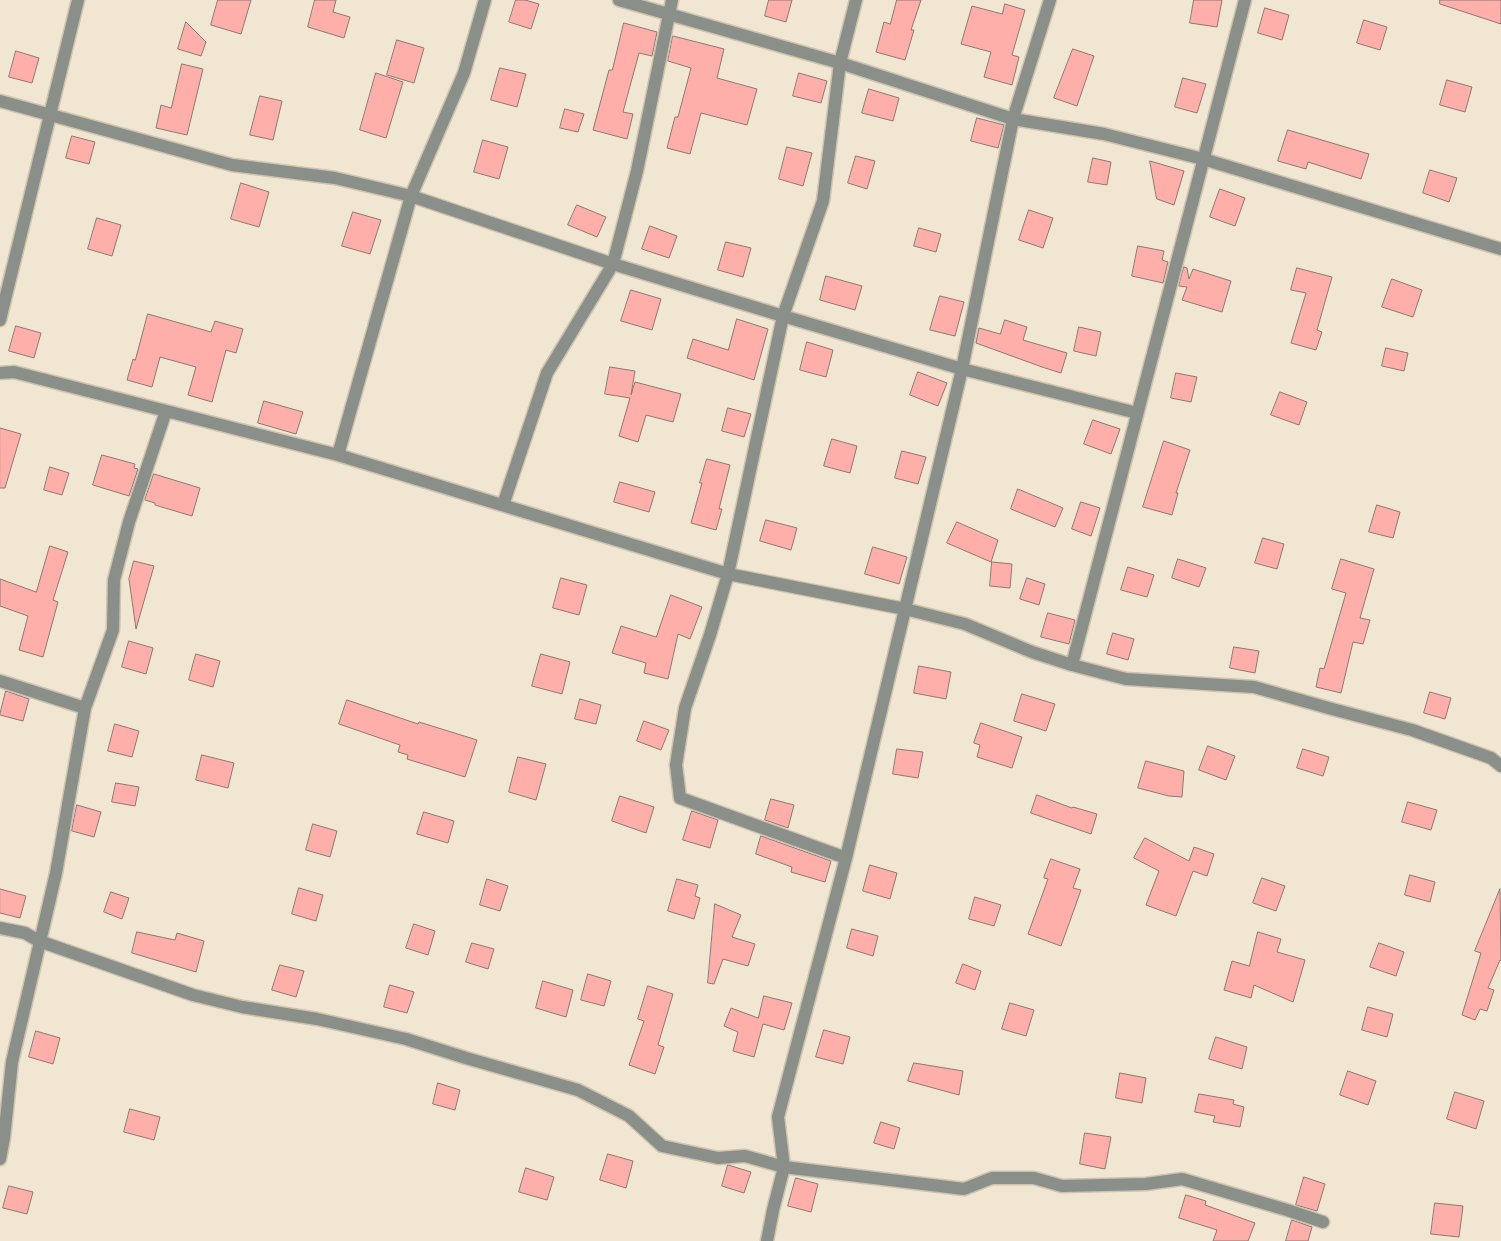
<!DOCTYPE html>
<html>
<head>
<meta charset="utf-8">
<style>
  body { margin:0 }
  canvas { display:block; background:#f1e6d1 }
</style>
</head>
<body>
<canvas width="1501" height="1241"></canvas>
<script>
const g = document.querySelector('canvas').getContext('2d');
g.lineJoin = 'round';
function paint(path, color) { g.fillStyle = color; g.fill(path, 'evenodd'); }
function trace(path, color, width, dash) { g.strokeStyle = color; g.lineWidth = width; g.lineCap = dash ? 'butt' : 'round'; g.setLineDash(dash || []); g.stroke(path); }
const building = new Path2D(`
  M218 0H251L241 34 211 25Z
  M315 0H336L333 12 350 17 344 38 308 27Z
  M516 0H525L539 4 531 29 509 22Z
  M769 0H792L786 22 765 16Z
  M897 0H921L911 30H914L905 60 876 52 884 22 890 24Z
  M1194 0H1222L1217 27 1190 23Z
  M1440 0H1501V24L1440 4Z
  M1005 4 1025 10 1012 55 1019 57 1012 85 984 77 991 52 961 44 972 6 1002 14Z
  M1265 8 1289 15 1282 40 1258 33Z
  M1364 20 1387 27 1380 50 1357 43Z
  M186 22 206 42 201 56 178 49Z
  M624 23 657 32 652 56 639 53 623 112 633 114 627 139 593 130 609 70H612Z
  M673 36 724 49 717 78 757 89 747 125 701 113 690 154 667 148 675 117H678L691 68 668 61Z
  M397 40 424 48 414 83 387 75Z
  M1073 49 1094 56 1077 106 1054 98Z
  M16 51 39 58 32 83 9 77Z
  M182 64 203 69 187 135 156 128 161 105 171 108Z
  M500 68 526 74 517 107 491 100Z
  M376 73 403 82 386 138 360 130Z
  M799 73 827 81 821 103 793 96Z
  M1183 78 1206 84 1197 113 1175 107Z
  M1447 80 1472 87 1465 112 1440 105Z
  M869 89 899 98 893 121 862 113Z
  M260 96 282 101 273 140 250 135Z
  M565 109 584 114 578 132 560 128Z
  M977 118 1004 125 998 148 971 141Z
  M1288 130 1369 154 1361 179 1308 162 1306 169 1278 161Z
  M72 136 95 142 89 164 66 158Z
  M483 140 508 147 499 179 474 172Z
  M787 147 812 153 803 186 779 179Z
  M856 156 875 161 867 189 848 183Z
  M1093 158 1111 162 1107 185 1088 182Z
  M1150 161 1184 171 1174 205 1157 199Z
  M1430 170 1457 178 1449 202 1423 193Z
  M241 183 269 192 259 227 231 219Z
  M1220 189 1245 198 1235 226 1210 217Z
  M577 205 606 217 597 237 568 225Z
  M1029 210 1053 218 1043 248 1019 240Z
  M353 212 381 220 370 254 342 246Z
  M97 218 121 225 112 256 88 249Z
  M650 226 677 236 669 258 642 249Z
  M919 228 941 234 936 252 914 246Z
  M726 242 751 248 743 277 718 270Z
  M1138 246 1164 251 1162 260 1168 262 1163 283 1132 276Z
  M1184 267 1187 268 1189 279 1193 269 1231 281 1222 312 1182 300 1187 287 1179 286Z
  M1297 268 1332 277 1317 330 1322 332 1316 350 1291 343 1306 293 1291 290Z
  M826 276 862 286 855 310 820 300Z
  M1392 279 1422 290 1413 317 1382 307Z
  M631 290 661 299 652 330 621 321Z
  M940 296 964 302 955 336 930 330Z
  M148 314 211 332 215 321 243 329 236 353 226 350 212 402 188 395 196 367 160 357 152 387 127 380 133 359 135 360Z
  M737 319 768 329 754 380 687 358 693 339 728 350Z
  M1005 320 1027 327 1023 340 1067 353 1061 373 1042 367 976 343 979 328 1000 334Z
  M16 326 41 333 34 358 9 351Z
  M1079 327 1101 332 1096 356 1074 351Z
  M807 342 833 350 826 377 800 370Z
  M1386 348 1408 353 1404 371 1382 366Z
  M610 367 635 371 631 395 635 382 681 394 673 422 646 415 638 442 619 436 630 398 605 394Z
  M918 372 947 383 938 406 910 395Z
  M1176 373 1197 377 1191 402 1171 398Z
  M1280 392 1307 402 1299 425 1271 415Z
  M264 401 303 412 296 434 258 423Z
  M728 408 751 414 744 437 722 431Z
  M1093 420 1120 429 1111 454 1084 444Z
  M0 428 21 434 5 488H0Z
  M832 439 857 446 850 473 824 466Z
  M1164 441 1190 450 1176 493H1178L1172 515 1143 507Z
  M902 451 926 457 918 484 895 478Z
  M102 455 135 464 134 468 138 469 129 496 93 485Z
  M707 459 730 465 719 509H722L716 530 691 523 702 483H700Z
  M50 467 69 473 62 495 44 490Z
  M154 474 200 488 192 516 155 505V503L145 500Z
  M620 482 655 492 649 512 614 502Z
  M1018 489 1063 508 1055 527 1011 509Z
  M1081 502 1100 508 1091 536 1072 529Z
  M1377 505 1400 512 1393 538 1369 532Z
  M766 520 797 528 791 550 760 541Z
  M957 522 998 540 991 562 947 543Z
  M1263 538 1284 544 1277 569 1255 563Z
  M50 546 68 552 53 600 58 602 43 657 19 650 28 616 0 606V579L36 592Z
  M873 547 907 557 899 584 865 574Z
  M1178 559 1206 568 1199 587 1172 578Z
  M1341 559 1374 569 1360 618 1370 620 1363 644 1353 642 1341 693 1316 687 1320 668 1324 669 1346 593 1332 589Z
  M134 561 154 566 136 629 129 579Z
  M992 562 1012 564 1010 588 990 586Z
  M1128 567 1154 575 1147 597 1121 590Z
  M561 578 587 585 579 615 553 608Z
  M1027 578 1045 584 1039 605 1020 599Z
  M671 595 702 607 690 639 678 634 668 679 644 673 646 663 612 653 621 626 656 637Z
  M1048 613 1075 620 1069 644 1041 637Z
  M1113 633 1134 639 1128 660 1107 654Z
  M129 641 153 648 146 674 122 667Z
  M1234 647 1259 651 1255 673 1230 668Z
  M196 654 220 661 213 687 189 680Z
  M541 654 570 662 562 694 532 686Z
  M919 666 951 672 946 699 914 693Z
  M6 691 29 699 23 721 0 715Z
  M1430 692 1451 698 1445 719 1424 713Z
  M1022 694 1055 704 1046 731 1014 721Z
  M580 699 601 705 596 724 575 719Z
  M347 700 418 724 419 722 477 740 465 777 407 759 408 755 398 752 400 745 339 724Z
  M644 721 669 730 661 750 637 741Z
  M981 723 1022 737 1012 768 977 757 980 745 974 743Z
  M115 724 139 731 132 757 108 751Z
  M1208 746 1235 756 1226 780 1199 770Z
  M897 749 923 752 918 778 893 774Z
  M1303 749 1329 757 1323 776 1297 768Z
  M202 755 234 763 228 788 196 780Z
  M518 757 546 764 536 800 509 792Z
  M1146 761 1184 771 1182 797 1169 796 1138 788Z
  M116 783 139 787 135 806 112 802Z
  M1037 795 1072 808 1073 807 1097 814 1091 834 1031 813Z
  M620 796 654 807 646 833 612 821Z
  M771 799 794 805 788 828 765 820Z
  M1408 802 1437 810 1431 830 1402 822Z
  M77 805 101 812 94 837 72 831Z
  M692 811 718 820 710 848 683 840Z
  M424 812 454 821 448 843 417 834Z
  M313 824 337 831 330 857 306 850Z
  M761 836 831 861 825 882 791 872 792 867 756 854Z
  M1145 838 1189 861 1194 847 1214 854 1207 876 1193 871 1176 916 1146 905 1159 871 1134 858Z
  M1051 859 1080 869 1073 888 1081 890 1061 946 1028 934 1048 879 1044 878Z
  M870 865 897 873 890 899 863 891Z
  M1410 875 1435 882 1430 902 1405 895Z
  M1262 878 1285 886 1276 911 1253 903Z
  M487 879 508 886 500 911 480 905Z
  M677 879 698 885 695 896 700 898 694 919 668 911Z
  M299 888 323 895 316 921 292 914Z
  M0 889 26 896 20 918 0 913Z
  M1500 889 1501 961 1500 960 1488 988 1494 990 1487 1011 1480 1009 1475 1020 1462 1015 1481 953 1475 951Z
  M111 892 129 898 122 919 104 912Z
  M975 897 1001 905 994 926 969 919Z
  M715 904 741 915 732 937 755 944 748 966 723 959 714 984 708 983Z
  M414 924 435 931 428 955 406 948Z
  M852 929 878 936 873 956 847 948Z
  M137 932 175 940 177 933 204 941 196 972 132 953Z
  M1258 932 1281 939 1277 952 1305 960 1293 1002 1254 985 1251 998 1224 990 1232 961 1249 966Z
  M472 943 494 949 488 969 466 962Z
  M1379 943 1404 952 1396 976 1370 967Z
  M963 964 981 971 975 990 956 983Z
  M280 965 304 971 296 997 272 990Z
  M588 974 611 981 604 1006 581 1000Z
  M543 981 573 990 566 1017 536 1008Z
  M390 985 414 992 407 1013 384 1007Z
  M648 986 673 994 658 1045 664 1047 655 1074 629 1065 644 1021 638 1019Z
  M764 996 792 1003 784 1030 763 1024 754 1057 733 1051 738 1032 724 1026 731 1008 758 1018Z
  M1010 1003 1034 1010 1026 1036 1002 1029Z
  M1368 1007 1393 1014 1387 1037 1362 1030Z
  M824 1030 850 1037 843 1064 816 1057Z
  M36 1031 60 1038 53 1064 29 1057Z
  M1216 1037 1247 1047 1242 1069 1209 1059Z
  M914 1063 963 1071 959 1095 908 1081Z
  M1348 1071 1376 1081 1368 1105 1340 1095Z
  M1120 1073 1146 1078 1142 1103 1116 1098Z
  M438 1083 460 1090 455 1110 433 1104Z
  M1455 1092 1484 1101 1476 1129 1447 1119Z
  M1199 1094 1234 1100 1233 1104 1244 1107 1240 1127 1213 1122 1215 1116 1195 1112Z
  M130 1109 160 1117 154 1140 124 1132Z
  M881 1122 900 1128 894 1149 874 1143Z
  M1085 1133 1111 1137 1105 1169 1080 1164Z
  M608 1154 633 1161 626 1188 600 1180Z
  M728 1165 751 1172 744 1193 722 1186Z
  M526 1168 554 1177 547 1200 519 1192Z
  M1304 1177 1325 1184 1317 1211 1296 1205Z
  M796 1178 818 1184 811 1212 788 1206Z
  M9 1186 33 1192 27 1214 3 1208Z
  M1186 1195 1206 1201 1205 1205 1255 1223 1248 1241H1213L1217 1230 1179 1218Z
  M1435 1203 1463 1206 1459 1237 1431 1234Z
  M1292 1220 1312 1227 1308 1241H1286Z`);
const street = new Path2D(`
  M619 0 840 63 1013 119 1104 134 1203 159 1501 249
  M856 0 840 63 823 201 783 316 728 574 710 635 685 708 676 765 680 798 846 858 962 369 1013 119 1050 0
  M0 101 232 165 335 178 411 196 613 264 783 316 962 369 1137 413
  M0 320 78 0
  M0 373 14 372 338 455 728 574 905 609 965 624 1032 652 1072 665 1126 679 1254 687 1332 709 1412 730 1491 758 1501 766
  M338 455 411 196 464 73 485 0
  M503 505 547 373 613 264 637 171 672 0
  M1072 665 1245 0
  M0 681 85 708
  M0 928 25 933 39 941 193 995 242 1007 317 1019 406 1039 466 1058 578 1090 629 1116 662 1146 718 1158 745 1156 784 1167 964 1189 992 1178H1034L1062 1186 1146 1184 1182 1179 1287 1210 1323 1222
  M0 1159 4 1138 12 1062 56 873 85 708 113 630 114 580 129 522 166 411
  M767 1241 773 1210 784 1167 778 1117 846 858`);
paint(building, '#feafa9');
trace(building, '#8f7774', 1);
trace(street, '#ccc3b0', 15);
trace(street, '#8a9089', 12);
</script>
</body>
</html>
